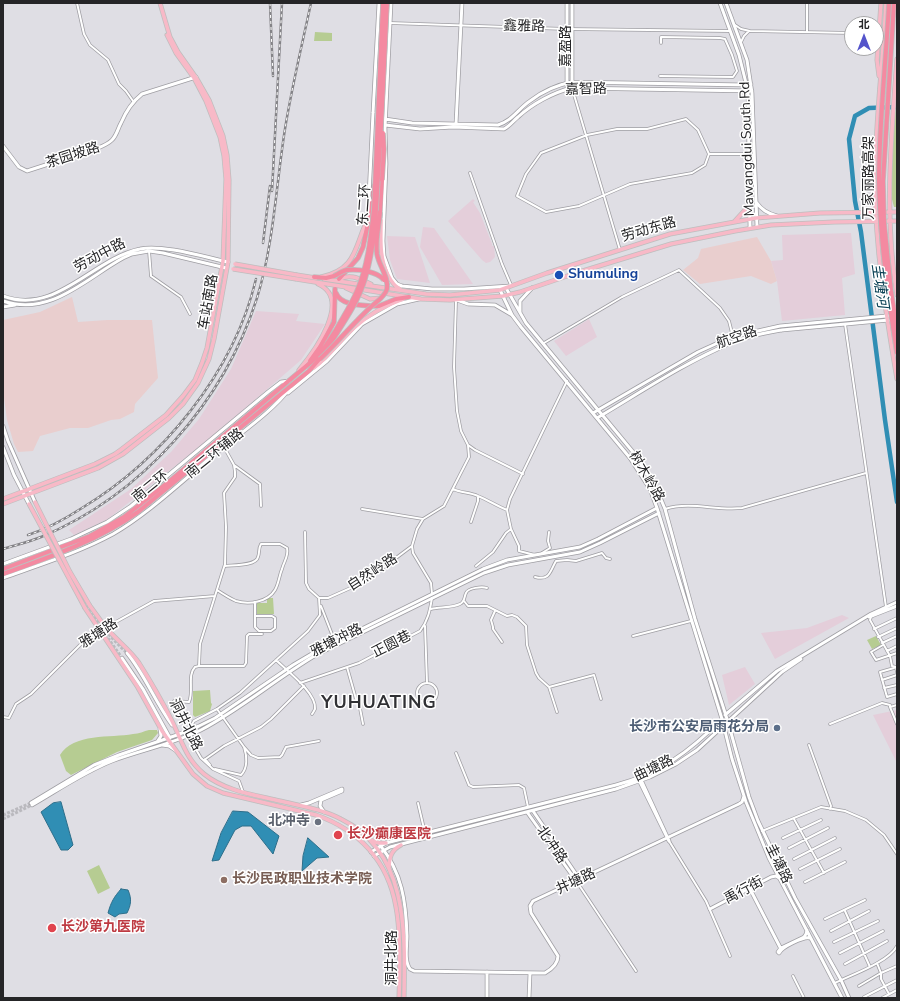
<!DOCTYPE html>
<html>
<head>
<meta charset="utf-8">
<style>
  body { margin:0 }
  #map { position:relative; width:900px; height:1001px; overflow:hidden; background:#dfdee4; font-family:"Nunito Sans","Noto Sans SC",sans-serif }
  canvas { display:block }
  .frame { position:absolute; inset:0; border:4px solid #252527; pointer-events:none }
  .north { position:absolute; left:844px; top:16px; width:40px; height:40px; box-sizing:border-box; background:#fff; border:1px solid #a8a8a9; border-radius:50%; rotate:0deg; font-size:11px; font-weight:700; line-height:16px; text-align:center; color:#252527 }
  .north::after { content:''; display:block; margin:auto; width:14px; height:18px; background:#5454cb; clip-path:polygon(50% 0,100% 100%,50% 72%,0 100%) }
</style>
</head>
<body>
<div id="map">
<canvas width="900" height="1001"></canvas>
<div class="frame"></div>
<div class="north">北</div>
</div>
<script>
const g = document.querySelector('canvas').getContext('2d');
g.lineJoin = 'round';
function paint(path, color) { g.fillStyle = color; g.fill(path, 'evenodd'); }
function trace(path, color, width, dash) { g.strokeStyle = color; g.lineWidth = width; g.lineCap = dash ? 'butt' : 'round'; g.setLineDash(dash || []); g.stroke(path); }
function drawText(font, color, halo, rows, align = 'center') {
  g.font = font + ' "Nunito Sans","Noto Sans SC",sans-serif'; g.lineWidth = 3; g.setLineDash([]); g.textBaseline = 'middle'; g.strokeStyle = halo; g.fillStyle = color; for (const [text, x, y, turn = 0] of rows) {
    g.save(); g.translate(x, y); g.rotate((+turn || 0) * Math.PI / 180); g.textAlign = isNaN(turn) ? turn : align; if (halo) g.strokeText(text, 0, 0); g.fillText(text, 0, 0); g.restore();
  }
}
const commercial = new Path2D(`
  M473 199 475 201 473 202 480 213 492 244V246H494L495 257 490 262 486 263 482 260 448 221Z
  M423 227 434 228 473 284 442 285 420 247Z
  M851 233 855 274 842 278 845 315 782 321 777 281 771 261 783 260 782 235Z
  M387 236 415 237 430 283 397 279 390 260Z
  M256 311 299 314 296 321 325 324 301 360 213 436 108 519 74 535 69 530 131 489 171 452 199 419 231 369Z
  M589 319 597 337 566 356 554 341Z
  M842 615 849 618 775 659 761 633 807 628Z
  M745 667 755 684 729 705 722 675Z
  M897 710V763L873 715Z`);
const industrial = new Path2D(`
  M757 237 771 261 777 281 771 284 751 276 700 284 683 270 698 258 701 249Z
  M72 297 78 322 107 320H152L158 378 135 404 134 412 120 419 111 420 88 428H70L40 436 33 451 18 452 14 444 7 420 3 390V320L40 312Z`);
const green = new Path2D(`
  M315 32 332 33V41H314Z
  M897 90V207H894L889 188Z
  M267 598H273L274 614H257V603H267Z
  M876 636 881 645 872 649 867 640Z
  M210 690 211 703 212 704 210 711 195 717 193 715V691Z
  M149 730H157L158 733 152 740 117 752 71 775 66 771 60 755C73 733 111 738 133 734 139 734 144 731 149 730Z
  M99 865 110 888 98 894 87 871Z`);
const water = new Path2D(`
  M61 802 73 845 68 850H61L41 812 53 803Z
  M233 811 248 812 279 836 273 854 251 826H242L235 830 219 860 212 861 221 833Z
  M308 838 329 857 317 858 302 871 303 856Z
  M121 889 128 890C132 899 131 905 127 913L119 914 115 917 108 913C111 902 114 897 121 889Z`);
const river = new Path2D(`
  M897 107 869 108 855 116 849 139 855 201 861 232 885 420 897 502`);
const secondaryTunnel = new Path2D(`
  M81 593C91 616 109 636 127 653
  M100 627 122 658
  M3 815 31 803
  M3 819 32 805`);
const street = new Path2D(`
  M77 3 84 34 90 45 108 60 119 84 126 91 133 101
  M390 23 567 29 730 31
  M735 25 741 29 750 31 852 33
  M807 32V3
  M741 42 744 36 749 31
  M660 76 733 77 737 71 732 55 725 39 720 38 661 37V43
  M572 88 620 250
  M686 119 698 130 709 154 705 165 692 173 630 184 579 206 546 212 517 196 526 174 541 153 587 135 617 129H647Z
  M709 154H748
  M470 173 502 264 511 285
  M149 251 151 276 181 297 190 314
  M845 324 886 607
  M544 343 622 297 679 270 720 308 729 321 733 337
  M468 445 475 450 523 474
  M234 465 260 484 261 506
  M453 489C461 493 469 492 478 496 488 500 497 506 507 510L511 529 519 546V551L535 555
  M362 509 423 519
  M665 509C692 501 715 511 742 508L866 473
  M507 510 510 499 567 381
  M471 522 478 501V496
  M305 532 306 583 309 589 319 598
  M412 546 413 553 431 583 432 594
  M542 553 550 548 548 541 549 532
  M476 566 493 552 506 533 511 529
  M535 577C550 581 550 571 556 561L567 560 576 561 602 553 606 558 610 559
  M217 590C223 594 229 598 236 601 249 605 268 602 275 590 279 583 279 576 282 569 284 561 289 556 287 548L280 544H261C258 549 260 552 258 557 256 566 233 565 225 566
  M464 601 468 606H487L507 616 512 615 517 617 526 626 527 645 536 673 539 678 549 687 557 712
  M255 602V627L259 631H271L275 628V618L272 616H255V602
  M321 606 335 642
  M431 609C439 607 452 608 460 604 465 602 464 597 466 593 468 588 482 586 487 588
  M495 611 491 620 493 627V629L502 642
  M871 617 870 620 890 656 892 666 896 667 897 672
  M425 626 427 683
  M874 629 897 618
  M633 636 691 621
  M878 637 897 628
  M882 643 897 636
  M883 645 871 652 876 660 897 653
  M887 651 897 646
  M276 660C286 670 317 693 315 709 314 711 313 713 312 714
  M199 666 200 644 225 564 226 527 224 493 235 477V472L234 465 224 447
  M347 667 356 699 359 703 363 724
  M894 668 880 672 887 697 897 694
  M882 680 897 675
  M417 693a10 10 0 1 1 20 0a10 10 0 1 1-20 0Z
  M300 683 359 663 420 631C428 621 430 610 432 598
  M549 687 594 675 601 699
  M884 688 897 685
  M174 701 189 702C194 691 187 675 195 667L199 666H244L246 663 247 636 249 634H262
  M890 707 897 724
  M217 709 244 747
  M3 717 9 718 16 704 31 694 84 641 94 634 154 601 215 596
  M830 724 882 703 890 705V707L897 705
  M809 745 831 806 830 809
  M456 753 469 785 473 787 519 785 524 788 528 807
  M205 759 210 765
  M204 760 224 746 261 727 271 719 304 686
  M215 769 241 775C248 768 247 756 244 747L251 755 258 758 280 757 282 755 286 747 319 741
  M243 792 239 781 213 769 201 758 191 741 190 733 191 726 194 721 217 709 240 693 308 631 320 615 319 598H328L364 582 412 546 417 529 423 519 444 506 469 457 468 445 461 431 457 411 454 367 456 300
  M418 803 425 833
  M794 819 824 873
  M762 831 821 807 845 811 866 820 884 835 897 854
  M783 838 821 820
  M669 841 706 901 730 956
  M789 848 828 828
  M794 859 835 838
  M800 869 840 849
  M577 882 636 971
  M805 882 845 862
  M845 911 870 967
  M825 919 865 900
  M831 931 869 911
  M834 942 878 921
  M840 953 883 931
  M877 963 881 973V979L889 994
  M845 964 887 941
  M793 976 804 998
  M835 983C851 975 889 962 897 946
  M859 986 881 973 897 966
  M864 997 897 980
  M882 998 897 990`);
const secondary = new Path2D(`
  M391 3 385 128 386 164 383 241 384 256 392 278 397 284 402 286 432 289H464L510 286
  M567 3V85
  M572 3V84
  M720 3 739 55 748 91 750 228
  M726 3 747 60 752 93 757 227
  M373 113 379 3
  M385 119 412 123 498 125C512 121 518 109 530 101 543 91 556 85 572 82L747 85 751 84
  M456 124 462 3
  M385 125 420 129 453 127 504 129C510 126 513 121 518 117 532 104 554 92 572 88L752 91
  M3 146 19 167 27 171 98 148C103 146 108 144 112 140 117 135 118 128 121 123 126 111 132 102 142 94L196 77
  M756 202C762 210 767 213 777 216
  M506 288 526 323 633 452 657 490 665 509 695 619 728 722 749 797 758 821 795 898 841 980 849 998
  M500 290 512 315 521 327 630 458 650 489 657 508 722 719 732 759 746 802 769 858 842 998
  M3 296C56 316 92 259 140 249 161 244 205 257 228 262
  M457 300 468 304 495 305 512 315
  M3 301C50 317 85 279 123 258L132 254 149 251 163 253 226 268
  M3 307 15 305
  M520 312V301L532 288
  M288 393 327 361 362 324 397 304 419 299
  M593 413 698 352 731 337 780 326 897 315
  M597 418C641 392 684 363 731 343 747 336 765 333 782 330L889 320
  M3 426 8 441 35 502
  M3 447 14 475 29 504
  M3 564 71 539 107 522 131 506 268 392 281 382 289 381
  M3 578C39 565 80 552 113 534 151 512 186 477 220 450 242 432 274 410 290 388
  M869 617 897 606
  M127 653C145 675 155 702 172 725
  M122 658 143 689 170 738
  M725 715 777 671 871 614 897 602
  M157 742 161 736 160 729
  M162 745 169 746 175 750
  M639 780 669 841 641 780
  M31 803 94 765 119 755 177 735 199 726 215 718 293 665 315 652 483 569 507 560 580 547 598 539 657 508
  M32 805C58 790 84 772 112 761 141 750 173 744 201 730 241 709 277 678 316 655L484 573 508 565 580 552 600 543 659 513
  M301 805 309 803 342 789V791L321 800 320 806 324 812
  M533 811 580 880
  M527 812 577 882
  M380 845C402 873 406 901 407 936 407 946 404 961 410 969L414 971 545 973C552 969 558 964 558 956L531 913 530 906 533 901 739 804 742 802 744 796
  M371 852 386 843 616 785C661 773 689 752 722 719
  M374 856 390 847 616 789 650 777 676 764 697 750 782 672 801 659
  M749 887 781 949
  M710 909 771 877 776 876 779 878
  M807 930 806 934 804 937 781 948 778 952 779 953C782 947 804 936 810 938
  M487 998V972
  M529 998 530 973`);
const primary = new Path2D(`
  M886 3C883 63 875 122 875 182 875 248 886 314 897 379
  M897 59C891 138 884 217 897 295
  M879 76 877 60 881 3
  M381 220C381 240 379 257 388 275 391 281 394 286 400 289
  M735 221 745 210 750 199
  M297 275 316 278
  M321 277C358 269 354 246 368 219
  M296 279 421 299 450 300 503 296 520 292 576 273 671 244 735 231 771 225 834 222 897 221
  M324 279 426 294 450 295 500 290 547 273 670 234 756 218 820 213 897 212
  M340 279C351 273 361 280 371 284
  M346 288 370 299 381 298
  M314 368C329 356 340 341 354 328 367 316 386 305 403 299
  M299 370C314 352 353 299 318 284
  M3 499 95 464 115 454 122 449 166 415 183 396 195 380 202 363 207 348 223 261 226 179 224 156 220 137 206 101 194 78 176 53 167 35
  M3 504 98 468 123 454 169 418 183 404 198 383 209 359 214 339 228 262 229 180 227 155 223 136 209 100 197 79 178 52 170 37 160 3
  M90 606C97 615 103 625 110 632 120 643 131 651 139 663 151 682 162 701 172 721 182 741 186 759 204 774 225 791 255 795 280 801 301 806 322 809 341 819 409 852 405 934 404 998
  M85 608 137 686 162 731 193 774 207 786 223 793 316 815C359 830 388 861 396 907 401 933 400 970 399 998
  M370 840 379 843H386
  M389 869C389 858 391 850 401 845`);
const highway = new Path2D(`
  M380 212 382 180
  M314 277 326 278 334 276
  M339 279 358 258 363 247 368 223 370 200 374 186
  M336 293C341 306 362 305 374 306H379L396 299 409 297
  M310 361 320 347 334 322 335 289
  M3 569 90 536 124 517 171 480 311 362 322 351 336 330
  M3 574C50 557 97 541 138 512L309 371 323 355 337 333`);
const rail = new Path2D(`
  M270 3 273 76
  M272 191 282 3
  M263 243 270 186
  M28 535C47 529 65 519 82 508 163 459 234 372 256 279
  M3 549C16 545 29 542 41 537 142 495 224 402 257 298 274 243 276 185 285 129 292 86 302 45 311 3`);
const secondaryBridge = new Path2D(`
  M370 200 369 196 373 113`);
const primaryBridge = new Path2D(`
  M235 264 297 275
  M233 269 296 279
  M35 502 70 572 90 606
  M29 504 85 608`);
const highwayBridge = new Path2D(`
  M889 3C886 62 879 122 879 181 880 239 888 296 897 353
  M894 3 883 181 884 222 891 291 897 330
  M382 180 384 149 383 133
  M334 276C338 274 342 271 347 270 358 269 377 271 384 280
  M336 330C343 317 351 305 357 291 368 266 371 236 374 209L383 3
  M337 333C348 316 359 299 365 279 375 246 376 211 378 176 382 119 384 61 387 3
  M320 359C338 342 354 322 373 305 378 301 385 296 387 289 389 277 379 266 377 254 375 240 379 226 380 212`);
const markers = [
  [559,275,5,"#1a4fb4"],
  [777,728,4,"#5c6f8a"],
  [318,822,4,"#6b7280"],
  [338,835,5,"#e0444e"],
  [224,880,4,"#8d6e63"],
  [52,928,5,"#e0444e"]
];
const streetNames = [
  ["鑫雅路",524,27,2],
  ["嘉盈路",567,46,-90],
  ["嘉智路",586,90,-2],
  ["Mawangdui South.Rd",748,149,-92],
  ["茶园坡路",73,156,-18],
  ["万家丽路高架",870,178,-90],
  ["东二环",365,205,-86],
  ["劳动东路",649,230,-16],
  ["劳动中路",100,256,-28],
  ["车站南路",209,302,-80],
  ["航空路",737,338,-19],
  ["南二环辅路",215,454,-39],
  ["树木岭路",646,477,60],
  ["南二环",151,487,-39],
  ["自然岭路",373,573,-33],
  ["雅塘路",99,634,-33],
  ["雅塘冲路",337,641,-27],
  ["正圆巷",392,645,-27],
  ["洞井北路",185,725,63],
  ["曲塘路",654,769,-26],
  ["北冲路",551,845,55],
  ["圭塘路",778,864,64],
  ["井塘路",576,882,-25],
  ["禹行街",744,891,-28],
  ["洞井北路",393,958,-90]
];
const transitNames = [
  ["Shumuling",568,275]
];
const serviceNames = [
  ["长沙市公安局雨花分局",769,728]
];
const worshipNames = [
  ["北冲寺",310,822]
];
const healthNames = [
  ["长沙癫康医院",347,835],
  ["长沙第九医院",61,928]
];
const educationNames = [
  ["长沙民政职业技术学院",232,880]
];
const waterNames = [
  ["圭塘河",879,286,82]
];
const districtNames = [
  ["YUHUATING",379,704]
];
paint(commercial, '#e4ceda');
paint(industrial, '#e9cece');
paint(green, '#b6cc92');
paint(water, '#308eb4');
trace(water, '#2d6e8a', 1);
trace(river, '#308eb4', 4.5);
trace(secondaryTunnel, '#bab9be', 3, [3, 1.5]);
trace(street, '#9f9ea3', 3.5);
trace(secondary, '#9f9ea3', 4.5);
trace(primary, '#bebebe', 5);
trace(highway, '#bebebe', 5.5);
trace(street, '#fff', 2);
trace(secondary, '#fff', 3);
trace(primary, '#f8b9c7', 3.5);
trace(highway, '#f48aa1', 4);
trace(rail, '#848387', 2.5);
trace(rail, '#fff', 1, [3]);
trace(secondaryBridge, '#9f9ea3', 4.5, []);
trace(primaryBridge, '#bebebe', 5, []);
trace(highwayBridge, '#bebebe', 5.5, []);
trace(secondaryBridge, '#fff', 3);
trace(primaryBridge, '#f8b9c7', 3.5);
trace(highwayBridge, '#f48aa1', 4);
for (const [x, y, r, color] of markers) { const dot = new Path2D(); dot.arc(x, y, r, 0, 2 * Math.PI); g.fillStyle = color; g.fill(dot); trace(dot, '#fff', 1.5); }
drawText('14px', '#252527', '#fff', streetNames);
drawText('bold 14px', '#164399', '#fff', transitNames, 'left');
drawText('bold 14px', '#4e5e75', '#fff', serviceNames, 'right');
drawText('bold 14px', '#5b616d', '#fff', worshipNames, 'right');
drawText('bold 14px', '#be3a42', '#fff', healthNames, 'left');
drawText('bold 14px', '#785e54', '#fff', educationNames, 'left');
drawText('italic 15px', '#0a4054', '#fff', waterNames);
g.letterSpacing = '1px';
drawText('bold 18px', '#313135', '#fff', districtNames);
g.letterSpacing = '0px';
</script>
</body>
</html>
